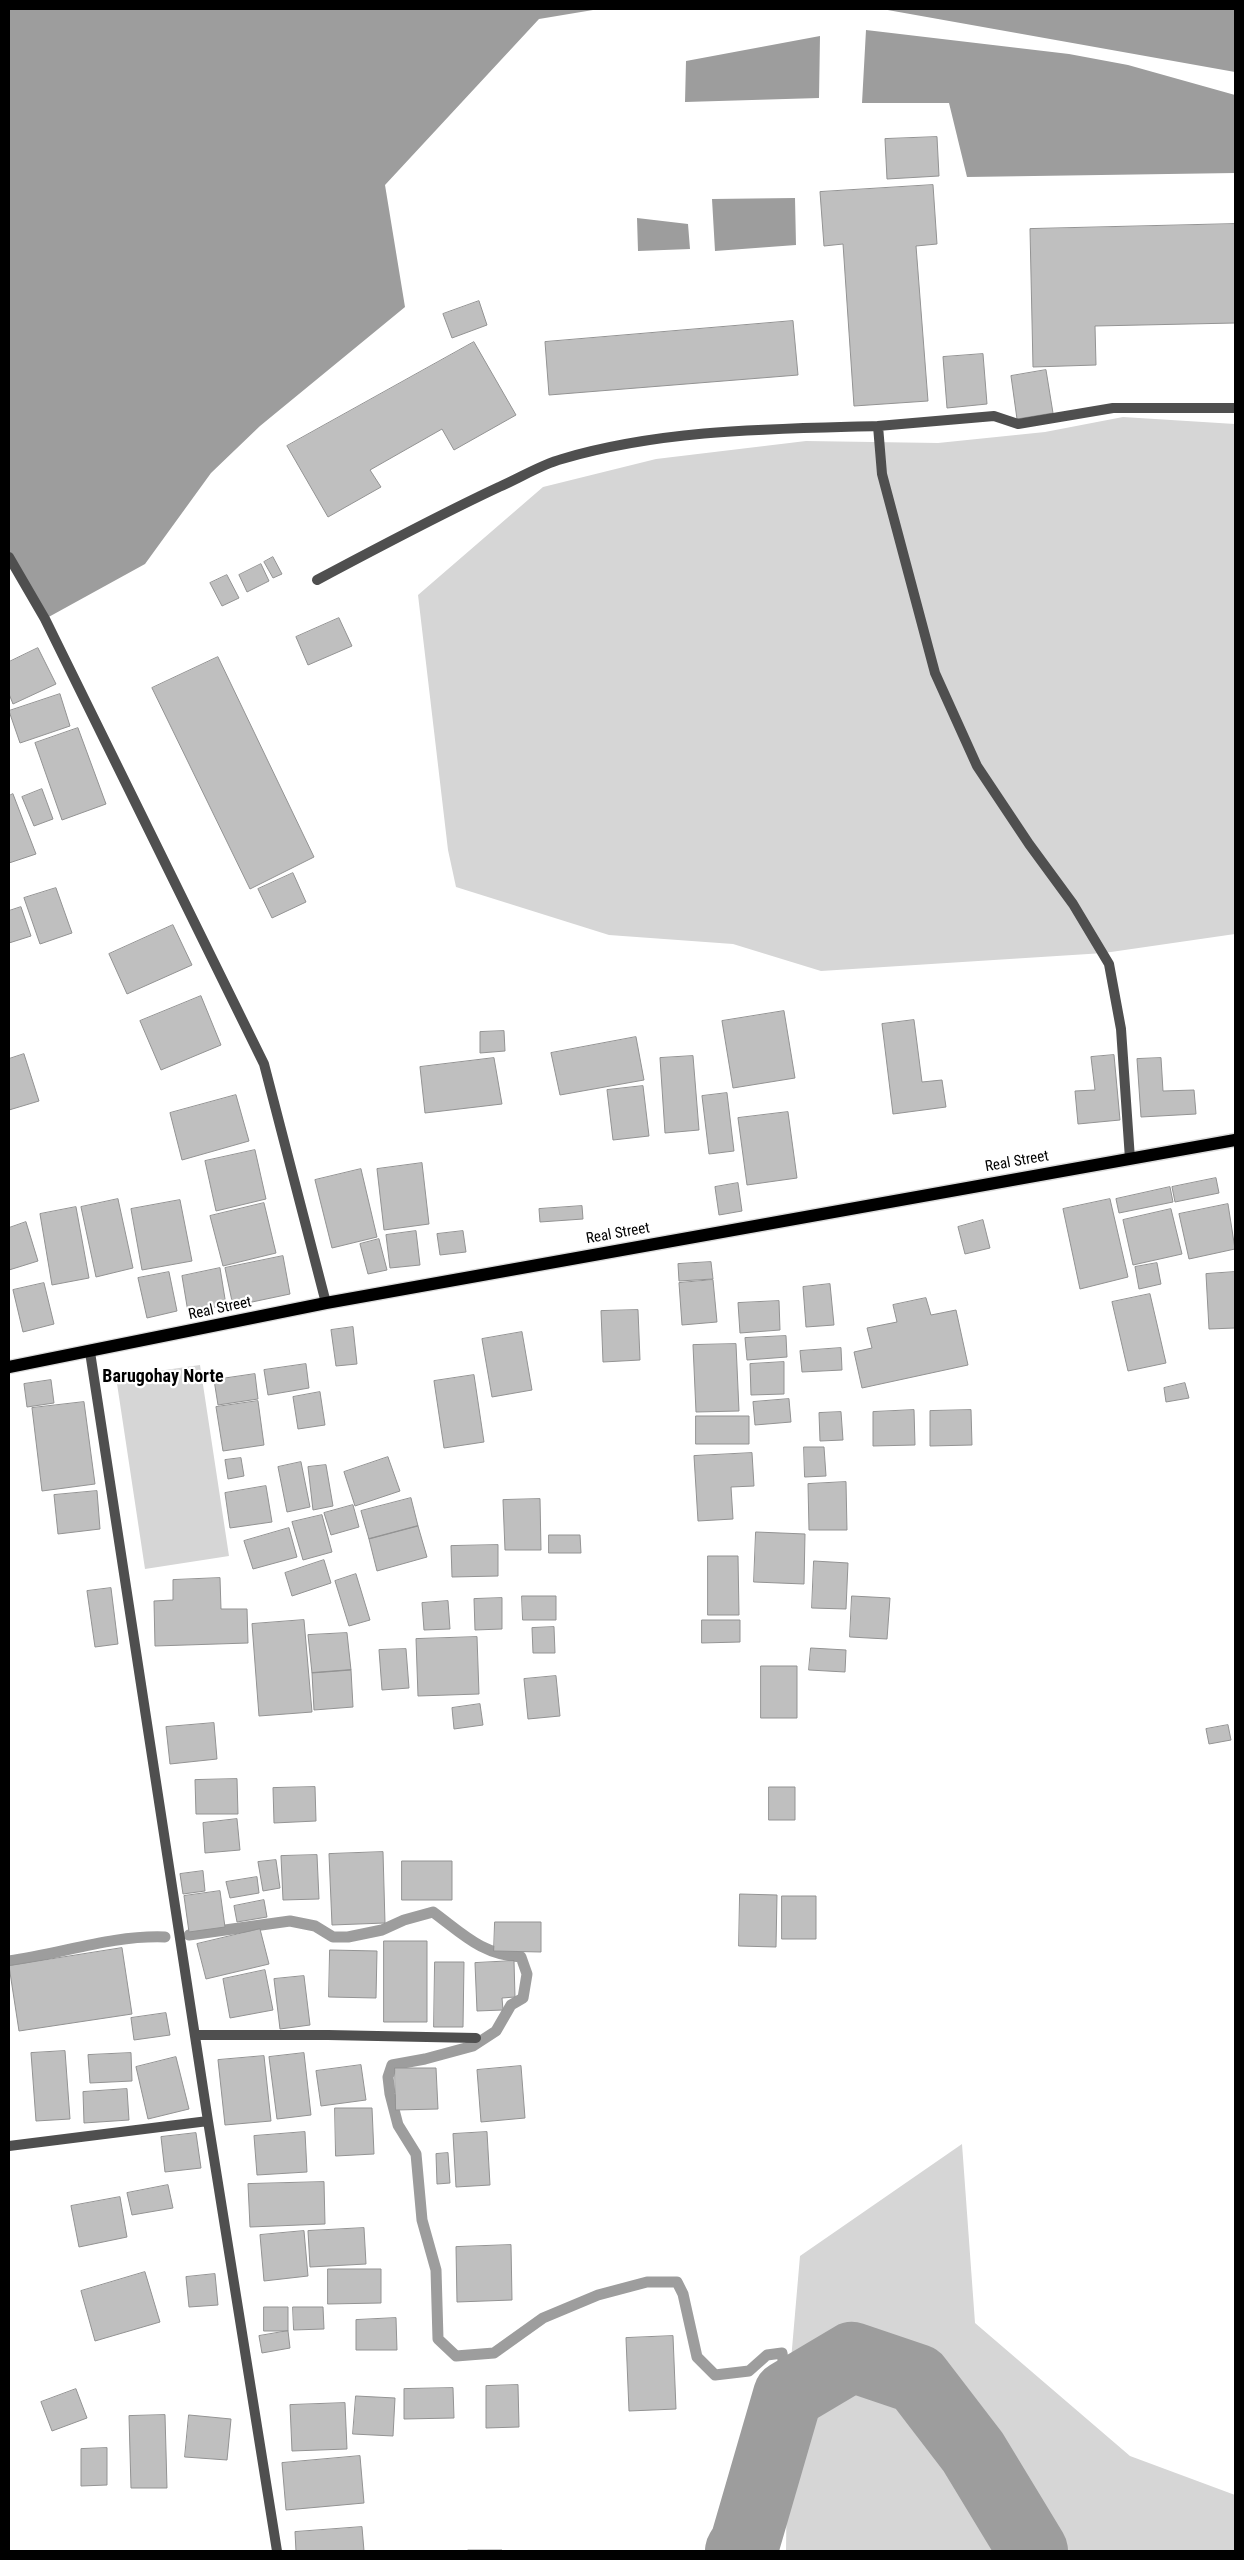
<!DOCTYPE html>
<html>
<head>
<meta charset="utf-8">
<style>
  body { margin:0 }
  #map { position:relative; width:1244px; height:2560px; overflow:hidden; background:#fff; font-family:"Roboto Condensed",sans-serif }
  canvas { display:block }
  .frame { position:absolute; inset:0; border:10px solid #000; pointer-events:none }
</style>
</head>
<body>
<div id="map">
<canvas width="1244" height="2560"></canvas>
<div class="frame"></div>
</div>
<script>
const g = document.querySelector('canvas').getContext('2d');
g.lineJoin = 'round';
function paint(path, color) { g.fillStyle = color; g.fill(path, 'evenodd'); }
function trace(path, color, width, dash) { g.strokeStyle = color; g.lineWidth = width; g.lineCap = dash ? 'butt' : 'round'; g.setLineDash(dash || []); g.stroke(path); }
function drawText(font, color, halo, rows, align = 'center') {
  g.font = font + ' "Roboto Condensed",sans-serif'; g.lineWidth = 4.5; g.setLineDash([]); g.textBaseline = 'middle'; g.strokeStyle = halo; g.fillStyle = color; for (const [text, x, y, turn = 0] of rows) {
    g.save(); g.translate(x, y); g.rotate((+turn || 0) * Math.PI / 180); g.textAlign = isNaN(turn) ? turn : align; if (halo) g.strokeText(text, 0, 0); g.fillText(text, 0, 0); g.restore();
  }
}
const green = new Path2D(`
  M1123 417 1235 424V934L1104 953 821 971 733 944 609 935 456 887 448 850 418 595 543 487 656 459 806 441 938 443 1045 432Z
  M200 1365 229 1556 145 1569 116 1377Z
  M962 2144 975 2323 1130 2456 1235 2495V2551H786L788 2395 800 2256Z`);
const water = new Path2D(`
  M9 9H599L539 19 385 185 405 307 260 426 211 473 145 564 45 619 9 557Z
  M882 9H1235V72Z
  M866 30 1069 54 1128 65 1235 95V173L967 177 949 103H862Z
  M820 36 819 98 685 102 686 61Z
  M795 198 796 245 715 251 712 199Z
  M637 218 688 224 690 249 638 251Z`);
const stream = new Path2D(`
  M189 1935 290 1921 315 1926 333 1937H348L382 1930 404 1920 433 1912C463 1934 482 1955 521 1957L527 1974 523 1998 511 2005 496 2031 473 2046 425 2059 392 2065 388 2077 390 2094 398 2125 416 2154 422 2220 436 2270 438 2339 456 2356 494 2353 543 2318 598 2295 647 2282H677L683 2294 697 2357 715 2375 749 2371 767 2355 782 2353 788 2395
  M9 1961C61 1954 112 1935 165 1937`);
const river = new Path2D(`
  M740 2551 745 2543 788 2395 852 2357 917 2379 973 2452 1033 2551`);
const building = new Path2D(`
  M937 137 939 176 887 179 885 139Z
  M933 185 937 244 916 246 928 401 854 406 843 244 824 246 820 192Z
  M1235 224V323L1095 326 1096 365 1033 367 1030 229Z
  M479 301 487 325 452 338 443 314Z
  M793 321 798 375 549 395 545 342Z
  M474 342 516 415 454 450 442 429 370 470 381 487 328 517 287 446Z
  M983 354 987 404 947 408 943 357Z
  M1046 370 1053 413 1017 419 1011 376Z
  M273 557 282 574 273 578 264 562Z
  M261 564 269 581 247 592 239 575Z
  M227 575 239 598 222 606 210 583Z
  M339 618 352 646 308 665 296 637Z
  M38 648 56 684 13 704 9 694V662Z
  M218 657 314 857 250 889 152 688Z
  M60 694 70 726 20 743 9 711Z
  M78 728 106 804 62 820 35 743Z
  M42 789 53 819 34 826 22 797Z
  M13 794 36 854 9 863V796Z
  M293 873 306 902 272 918 258 889Z
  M56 888 72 933 40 944 24 898Z
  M21 907 31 936 9 943V911Z
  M173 925 192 965 127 994 109 954Z
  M201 996 221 1045 161 1070 140 1021Z
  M784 1011 795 1078 733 1088 722 1021Z
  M914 1020 922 1082 942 1080 946 1107 893 1114 882 1024Z
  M504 1031 505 1051 480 1053V1032Z
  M636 1037 644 1080 560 1095 551 1053Z
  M24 1054 39 1101 9 1110V1059Z
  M1114 1055 1120 1120 1078 1124 1075 1091 1095 1090 1091 1057Z
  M693 1056 699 1130 665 1133 660 1058Z
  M494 1058 502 1104 425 1113 420 1067Z
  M1161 1058 1163 1091 1194 1090 1196 1114 1141 1117 1137 1059Z
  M643 1086 649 1136 613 1140 607 1090Z
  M727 1093 734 1151 709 1154 702 1096Z
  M236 1095 249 1141 182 1160 170 1113Z
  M788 1112 797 1178 747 1185 738 1118Z
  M255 1150 266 1199 216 1211 205 1161Z
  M422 1163 429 1224 384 1230 377 1169Z
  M361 1169 377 1237 332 1248 315 1180Z
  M1216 1178 1219 1193 1175 1202 1172 1187Z
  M738 1183 742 1211 719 1215 715 1187Z
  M1170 1187 1173 1202 1119 1213 1116 1199Z
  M118 1199 133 1268 96 1277 81 1207Z
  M1110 1199 1128 1277 1080 1289 1063 1209Z
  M180 1200 192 1261 142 1270 131 1209Z
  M264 1203 276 1253 223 1266 210 1216Z
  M1228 1204 1235 1249 1189 1259 1179 1214Z
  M582 1206 583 1219 540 1222 539 1209Z
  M76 1207 89 1278 52 1285 40 1214Z
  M1171 1209 1182 1254 1133 1265 1123 1220Z
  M983 1220 990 1248 965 1254 958 1227Z
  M26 1222 38 1261 9 1270V1228Z
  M416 1231 420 1265 390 1268 386 1235Z
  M463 1231 466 1252 440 1255 437 1234Z
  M379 1239 387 1270 368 1274 360 1244Z
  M283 1256 290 1294 233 1306 225 1268Z
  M711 1262 713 1279 679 1281 678 1264Z
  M1157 1263 1161 1284 1139 1289 1135 1267Z
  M220 1268 226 1305 188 1312 182 1276Z
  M169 1272 177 1311 147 1318 138 1278Z
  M1235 1272V1328L1209 1329 1206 1274Z
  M713 1280 717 1322 682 1325 679 1283Z
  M44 1283 54 1324 23 1332 13 1290Z
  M830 1284 834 1325 806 1327 803 1287Z
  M1150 1294 1166 1363 1128 1371 1112 1302Z
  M926 1298 931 1315 956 1310 968 1365 862 1388 854 1352 872 1348 867 1328 897 1322 893 1305Z
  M779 1301 780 1330 740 1333 738 1303Z
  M638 1310 640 1360 603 1362 601 1311Z
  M353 1327 357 1364 336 1366 331 1330Z
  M522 1332 532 1390 492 1397 482 1339Z
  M786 1336 787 1357 747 1360 745 1338Z
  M736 1344 739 1411 696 1412 693 1345Z
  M841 1348 842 1370 802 1372 800 1351Z
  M784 1362V1394L751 1395 750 1364Z
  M306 1364 309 1388 268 1395 264 1370Z
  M255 1374 258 1399 218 1405 214 1380Z
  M474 1375 484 1442 444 1448 434 1381Z
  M51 1380 54 1403 27 1407 24 1384Z
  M1185 1383 1189 1398 1166 1402 1164 1388Z
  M320 1392 325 1425 298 1429 293 1397Z
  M789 1399 791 1422 755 1425 753 1402Z
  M258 1401 264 1445 223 1451 216 1407Z
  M84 1402 95 1484 42 1491 32 1408Z
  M914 1410 915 1445 873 1446V1412Z
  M971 1410 972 1445 930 1446V1411Z
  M841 1412 843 1440 820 1441 819 1413Z
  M696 1416H749V1444H696Z
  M804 1447H824L826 1476 805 1477Z
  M752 1453 754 1486 731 1487 733 1519 698 1521 694 1456Z
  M388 1457 400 1491 355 1506 344 1472Z
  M241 1458 244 1476 228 1479 225 1460Z
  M301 1462 310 1507 287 1512 278 1467Z
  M326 1465 333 1506 313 1510 308 1467Z
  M846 1482 847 1530H809L808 1484Z
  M266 1486 272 1522 230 1528 225 1493Z
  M97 1491 100 1529 58 1534 54 1495Z
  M411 1498 418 1526 369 1539 361 1511Z
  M540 1499 541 1550H505L503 1500Z
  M353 1505 359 1527 331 1535 324 1513Z
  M322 1515 332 1552 303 1560 292 1522Z
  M418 1526 427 1557 377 1571 369 1539Z
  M289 1528 297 1557 253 1569 244 1541Z
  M756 1532 805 1534 804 1584 754 1582Z
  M549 1535H580L581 1553H549Z
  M498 1545V1576L452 1577 451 1546Z
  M708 1556H738L739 1615H708Z
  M324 1560 331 1583 292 1596 285 1573Z
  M814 1561 848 1563 846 1609 812 1608Z
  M356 1574 370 1620 349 1626 335 1581Z
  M220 1578 221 1609H247L248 1643 155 1646 154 1601 173 1600V1580Z
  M111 1588 118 1644 95 1647 87 1591Z
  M522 1596H556V1620H523Z
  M852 1596 890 1598 887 1639 850 1637Z
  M502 1598V1629L475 1630 474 1599Z
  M448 1601 450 1629 424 1630 422 1603Z
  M304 1620 312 1712 259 1716 252 1624Z
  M702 1620H740V1642L702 1643Z
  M554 1627 555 1653H533L532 1628Z
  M347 1633 351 1670 312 1673 308 1635Z
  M477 1637 479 1694 418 1696 416 1639Z
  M811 1648 846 1650 845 1672 809 1670Z
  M406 1649 409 1688 382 1690 379 1650Z
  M761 1666H797V1718H761Z
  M351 1670 353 1707 314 1710 312 1673Z
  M556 1676 560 1716 528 1719 524 1679Z
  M480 1704 483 1725 454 1729 452 1708Z
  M214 1723 217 1759 170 1764 166 1727Z
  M1228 1725 1231 1740 1209 1744 1206 1729Z
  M237 1779 238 1814H196L195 1780Z
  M315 1787 316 1821 274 1823 273 1788Z
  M769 1787H795V1820H769Z
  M237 1819 240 1850 205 1853 203 1823Z
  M383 1852 385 1923 332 1925 329 1854Z
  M317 1855 319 1899 283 1900 281 1856Z
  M276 1860 280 1888 263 1891 258 1862Z
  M402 1861H452V1900H402Z
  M203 1871 205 1891 183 1894 180 1874Z
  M257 1877 259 1893 230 1898 226 1882Z
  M220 1891 225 1927 189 1932 184 1896Z
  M740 1894 777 1895 776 1947 739 1946Z
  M782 1896H816V1939H782Z
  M264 1900 267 1917 237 1922 234 1906Z
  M495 1922H541V1952L494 1951Z
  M260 1929 269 1964 206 1979 197 1944Z
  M384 1941H427V2022H384Z
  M122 1948 132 2014 19 2031 9 1966Z
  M330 1950 377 1951 376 1998 329 1997Z
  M514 1961 515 1997 502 1998 503 2010 477 2011 475 1963Z
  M435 1962H464L463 2027H434Z
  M265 1970 273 2010 230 2018 223 1979Z
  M304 1976 310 2025 280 2029 274 1979Z
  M166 2013 170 2035 134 2040 131 2018Z
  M65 2051 70 2119 36 2121 31 2053Z
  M131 2053 132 2081 90 2083 88 2055Z
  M304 2053 311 2115 277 2119 269 2057Z
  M264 2056 271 2121 225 2125 218 2060Z
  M176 2057 189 2109 148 2119 136 2067Z
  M361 2065 366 2100 321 2106 316 2071Z
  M521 2066 525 2118 481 2122 477 2070Z
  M395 2068H436L438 2109 396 2110Z
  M127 2089 129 2120 84 2123 83 2092Z
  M335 2108H372L374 2154 336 2156Z
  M305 2132 307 2172 257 2175 254 2136Z
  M487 2132 490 2185 456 2187 453 2134Z
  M196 2133 201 2168 165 2172 161 2137Z
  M448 2153 450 2183 437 2184 436 2154Z
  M324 2182 325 2224 250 2227 248 2184Z
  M168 2185 173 2208 132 2215 127 2193Z
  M120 2197 127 2237 79 2247 71 2206Z
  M364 2228 366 2264 310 2267 308 2231Z
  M304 2231 308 2276 264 2281 260 2235Z
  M511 2245 512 2300 457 2302 456 2247Z
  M328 2269H381V2303L328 2304Z
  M145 2272 160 2322 95 2341 81 2291Z
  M215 2274 218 2305 189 2307 186 2277Z
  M264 2307H288V2331H264Z
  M293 2307H323L324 2329 294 2330Z
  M396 2318 397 2350H356V2320Z
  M288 2331 290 2348 262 2353 259 2336Z
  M673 2336 676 2409 629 2411 626 2338Z
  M518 2385 519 2427 486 2428V2386Z
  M453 2388 454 2418 404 2419V2389Z
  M76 2389 87 2418 52 2431 41 2402Z
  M356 2396 395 2398 393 2436 353 2434Z
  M345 2403 347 2449 292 2451 290 2405Z
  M165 2415 167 2488H131L129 2416Z
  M189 2415 231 2419 227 2460 185 2457Z
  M107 2448V2485L81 2486V2449Z
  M360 2456 364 2503 286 2510 282 2463Z
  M362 2527 364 2551H296L295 2532Z
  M468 2550H502V2551H468Z`);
const lane = new Path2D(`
  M878 426 994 416 1018 424 1113 408H1235
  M317 580C377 548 437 516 499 487 520 478 540 465 562 459 664 429 772 429 878 426L882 474 935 673 977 766 1029 844 1073 904 1109 964 1121 1029 1130 1159`);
const street = new Path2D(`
  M9 557 45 619 264 1064 326 1303
  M90 1352 208 2121 277 2551
  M195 2035H328L476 2038
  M9 2146 208 2121`);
const primary = new Path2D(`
  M9 1367 326 1303 1235 1140`);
const streetNames = [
  ["Real Street",1017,1162,-10],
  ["Real Street",618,1234,-10],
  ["Real Street",220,1309,-12]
];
const quarterNames = [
  ["Barugohay Norte",163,1377]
];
paint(green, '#d6d6d6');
paint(water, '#9d9d9d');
trace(stream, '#9d9d9d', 11);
trace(river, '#9d9d9d', 70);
paint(building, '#bfbfbf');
trace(building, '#939393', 1);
trace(primary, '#dbdbdb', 15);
trace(lane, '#4f4f4f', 10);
trace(street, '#4f4f4f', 10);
trace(primary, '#000', 12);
drawText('15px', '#000', '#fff', streetNames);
drawText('bold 18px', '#000', '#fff', quarterNames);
</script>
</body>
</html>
